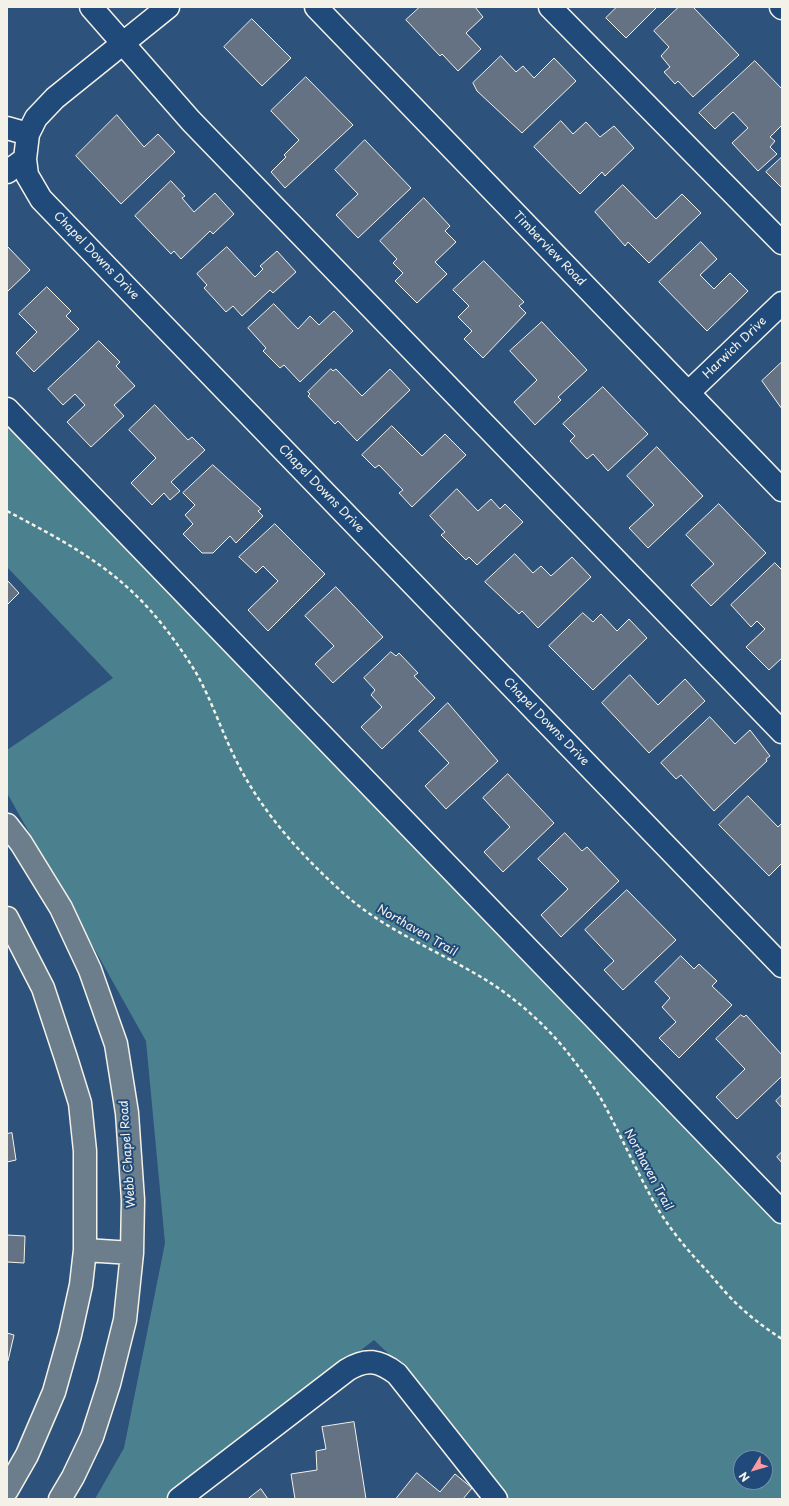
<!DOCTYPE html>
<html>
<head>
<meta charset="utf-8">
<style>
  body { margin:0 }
  #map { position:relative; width:789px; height:1506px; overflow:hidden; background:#2d527c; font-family:"Playpen Sans",sans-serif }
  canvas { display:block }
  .frame { position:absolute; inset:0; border:8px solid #f4f1e8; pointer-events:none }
  .north { position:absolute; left:733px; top:1450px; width:40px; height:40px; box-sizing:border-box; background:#1f4a7a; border:1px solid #748da6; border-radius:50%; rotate:232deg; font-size:11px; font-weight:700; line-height:16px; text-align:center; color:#f4f1e8 }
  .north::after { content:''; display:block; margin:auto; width:14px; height:18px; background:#ff9aa2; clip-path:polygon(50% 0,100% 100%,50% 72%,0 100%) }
</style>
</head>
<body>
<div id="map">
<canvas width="789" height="1506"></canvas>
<div class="frame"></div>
<div class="north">N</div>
</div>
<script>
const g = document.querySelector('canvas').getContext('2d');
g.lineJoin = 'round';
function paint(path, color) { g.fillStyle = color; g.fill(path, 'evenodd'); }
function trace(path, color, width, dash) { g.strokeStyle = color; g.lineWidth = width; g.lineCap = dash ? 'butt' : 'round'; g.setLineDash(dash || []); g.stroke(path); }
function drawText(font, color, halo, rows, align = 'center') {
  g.font = font + ' "Playpen Sans",sans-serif'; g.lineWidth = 4; g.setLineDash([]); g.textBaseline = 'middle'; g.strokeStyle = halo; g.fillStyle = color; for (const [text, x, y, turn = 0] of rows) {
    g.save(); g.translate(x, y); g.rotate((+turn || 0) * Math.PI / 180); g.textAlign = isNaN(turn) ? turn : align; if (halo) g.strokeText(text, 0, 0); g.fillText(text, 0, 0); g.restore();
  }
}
const green = new Path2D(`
  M7 424 782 1225V1499H505L391 1356 374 1340 168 1499H95L124 1448 165 1243 146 1041 7 793V750L113 678 7 567ZM741 1458H765V1482H741Z`);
const building = new Path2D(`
  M420 7H475L483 17 466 33 481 49 458 71 442 54 440 56 406 20Z
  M617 7H657L626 38 606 18Z
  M679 7H693L739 55 693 97 678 81 675 84 664 72 670 67 661 56 669 47 654 31Z
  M252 19 291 58 262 86 224 47Z
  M501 56 516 72 523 66 534 78 554 58 576 81 522 133 477 91 473 83Z
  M755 61 782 89V125L770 137 775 141 770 147 777 154 758 171 732 143 748 128 733 112 715 129 699 113Z
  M306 77 353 125 285 188 271 172 286 157 284 155 299 140 271 111Z
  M117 115 144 147 158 134 175 152 121 204 76 156Z
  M561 121 573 134 586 122 600 137 614 126 634 148 605 176 602 172 580 194 534 147Z
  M365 140 411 188 358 238 336 215 358 194 335 170Z
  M782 157V188L766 172Z
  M171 181 185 196 182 198 194 212 215 193 234 214 213 234 210 231 181 259 174 251 171 254 135 216Z
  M623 185 656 219 682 194 701 213 649 263 628 242 625 246 595 212Z
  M424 198 450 226 445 231 456 242 435 262 447 274 417 303 395 281 403 273 393 263 397 259 380 241Z
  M701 242 717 259 700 275 714 289 730 273 748 291 707 331 659 282Z
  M7 246 30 270 7 292Z
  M227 247 255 277 263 269 260 266 277 251 296 272 273 293 270 290 242 316 233 306 226 312 204 288 207 285 197 274Z
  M484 261 524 302 519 306 526 313 483 358 464 339 472 331 458 317 469 306 453 290Z
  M47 287 71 311 66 316 79 329 34 372 16 353 37 332 19 314Z
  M274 304 298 329 310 316 319 325 334 311 353 331 300 382 284 365 280 368 263 351 266 348 248 328Z
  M542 322 587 370 558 397 561 400 535 425 514 402 537 380 510 351Z
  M99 341 120 362 116 366 135 386 114 405 124 416 91 447 67 422 85 405 75 394 63 405 48 389Z
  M782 362V409L762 381Z
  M331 369 333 371 336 369 362 396 390 369 410 390 357 441 338 421 335 424 308 396 310 394 308 392Z
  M603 387 648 434 608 471 593 454 587 459 570 441 575 436 563 424Z
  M155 405 188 440 192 437 205 450 171 482 180 491 170 500 164 493 152 505 131 483 156 458 129 430Z
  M392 426 422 456 445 434 466 455 412 507 399 493 403 490 379 465 375 468 362 455Z
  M657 447 703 496 648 548 629 528 654 505 627 476Z
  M213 465 261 509 258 511 263 516 236 543 230 536 213 553H202L183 534 193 524 185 515 195 505 183 493Z
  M457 489 478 511 491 499 500 509 505 504 523 522 477 565 469 557 466 560 441 535 445 532 430 516Z
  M719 504 766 553 711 606 691 585 714 564 686 535Z
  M275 524 325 574 268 631 248 610 278 581 263 566 256 573 239 557Z
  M515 554 533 573 541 566 551 576 572 557 591 577 538 628 522 611 519 614 485 582Z
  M775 563 782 570V658L769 670 746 647 765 629 757 621 751 627 731 605Z
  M7 580 19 593 7 605Z
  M336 587 383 637 333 683 315 664 334 646 305 616Z
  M583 613 593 622 601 614 617 631 629 619 647 638 593 690 549 646Z
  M391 652 396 656 399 653 418 673 414 676 435 698 382 749 361 727 382 707 371 695 375 690 364 678Z
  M630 675 658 705 685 679 705 701 649 753 602 703Z
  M448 703 498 761 446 809 425 786 449 763 419 731Z
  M710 717 735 744 750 730 770 756 766 759 767 761 714 811 681 775 676 779 661 763Z
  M508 774 554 823 503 872 484 852 510 827 483 798Z
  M748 796 778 827 782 823V863L769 876 719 825Z
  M565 833 582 851 587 847 619 881 561 937 541 915 568 889 538 859Z
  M627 890 676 940 623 990 604 970 614 961 585 930Z
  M681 956 694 969 699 964 717 981 712 986 732 1005 679 1058 659 1038 676 1022 662 1007 670 998 655 982Z
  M741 1015 744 1017 746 1015 782 1055V1076L737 1119 716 1097 745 1069 716 1039Z
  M782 1095V1108L776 1101Z
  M12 1133 16 1160 7 1162V1134Z
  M782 1152V1163L777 1157Z
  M7 1235 25 1236 24 1263 7 1262Z
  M7 1333 14 1335 8 1361H7Z
  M354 1422 366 1499H295L291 1474 317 1470 316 1451 326 1449 322 1427Z
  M417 1473 440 1492 455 1474 472 1488 463 1499H396Z
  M261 1489 268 1499H248Z`);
const path = new Path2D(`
  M7 511C60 539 109 564 150 610 166 628 182 650 195 671 212 700 223 736 239 766 264 814 301 855 342 892 383 929 434 949 481 977 513 996 544 1023 568 1053 581 1070 595 1087 605 1106 622 1138 637 1172 655 1204 670 1230 689 1252 709 1273 719 1285 729 1297 740 1307 753 1319 768 1330 782 1339`);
const minor = new Path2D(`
  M91 7 191 121 782 732
  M168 7 55 98 36 118 28 134 25 159 27 175 41 199 782 966
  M316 7 782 490
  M550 7 782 243
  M781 7 782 8
  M7 128 28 134
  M7 172 25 159
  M688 393 782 303
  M7 409 782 1212
  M179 1499 347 1370C366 1358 379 1360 397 1374L496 1499`);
const major = new Path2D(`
  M7 825 21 843 61 908 90 970 116 1044 127 1113 133 1200 132 1253 125 1320 109 1384 92 1437 73 1477 60 1499
  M7 918 43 988 66 1058 80 1103 85 1151V1250L81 1285 70 1335 54 1392 27 1455 7 1490
  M85 1250 132 1253`);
const streetNames = [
  ["Timberview Road",549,249,46],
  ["Chapel Downs Drive",96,256,46],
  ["Harwich Drive",735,348,-44],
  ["Chapel Downs Drive",321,489,46],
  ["Chapel Downs Drive",546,722,46],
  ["Northaven Trail",417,931,30],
  ["Webb Chapel Road",128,1154,-94],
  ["Northaven Trail",648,1170,62]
];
paint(green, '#4b818f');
paint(building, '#647283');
trace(building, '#f4f1e8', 1);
trace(minor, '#f4f1e8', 25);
trace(major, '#f4f1e8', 25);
trace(path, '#f4f1e8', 2.5, [4, 3]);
trace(minor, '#1f4a7a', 22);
trace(major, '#6c7d8b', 22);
drawText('12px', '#f4f1e8', '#1f4a7a', streetNames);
</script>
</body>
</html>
